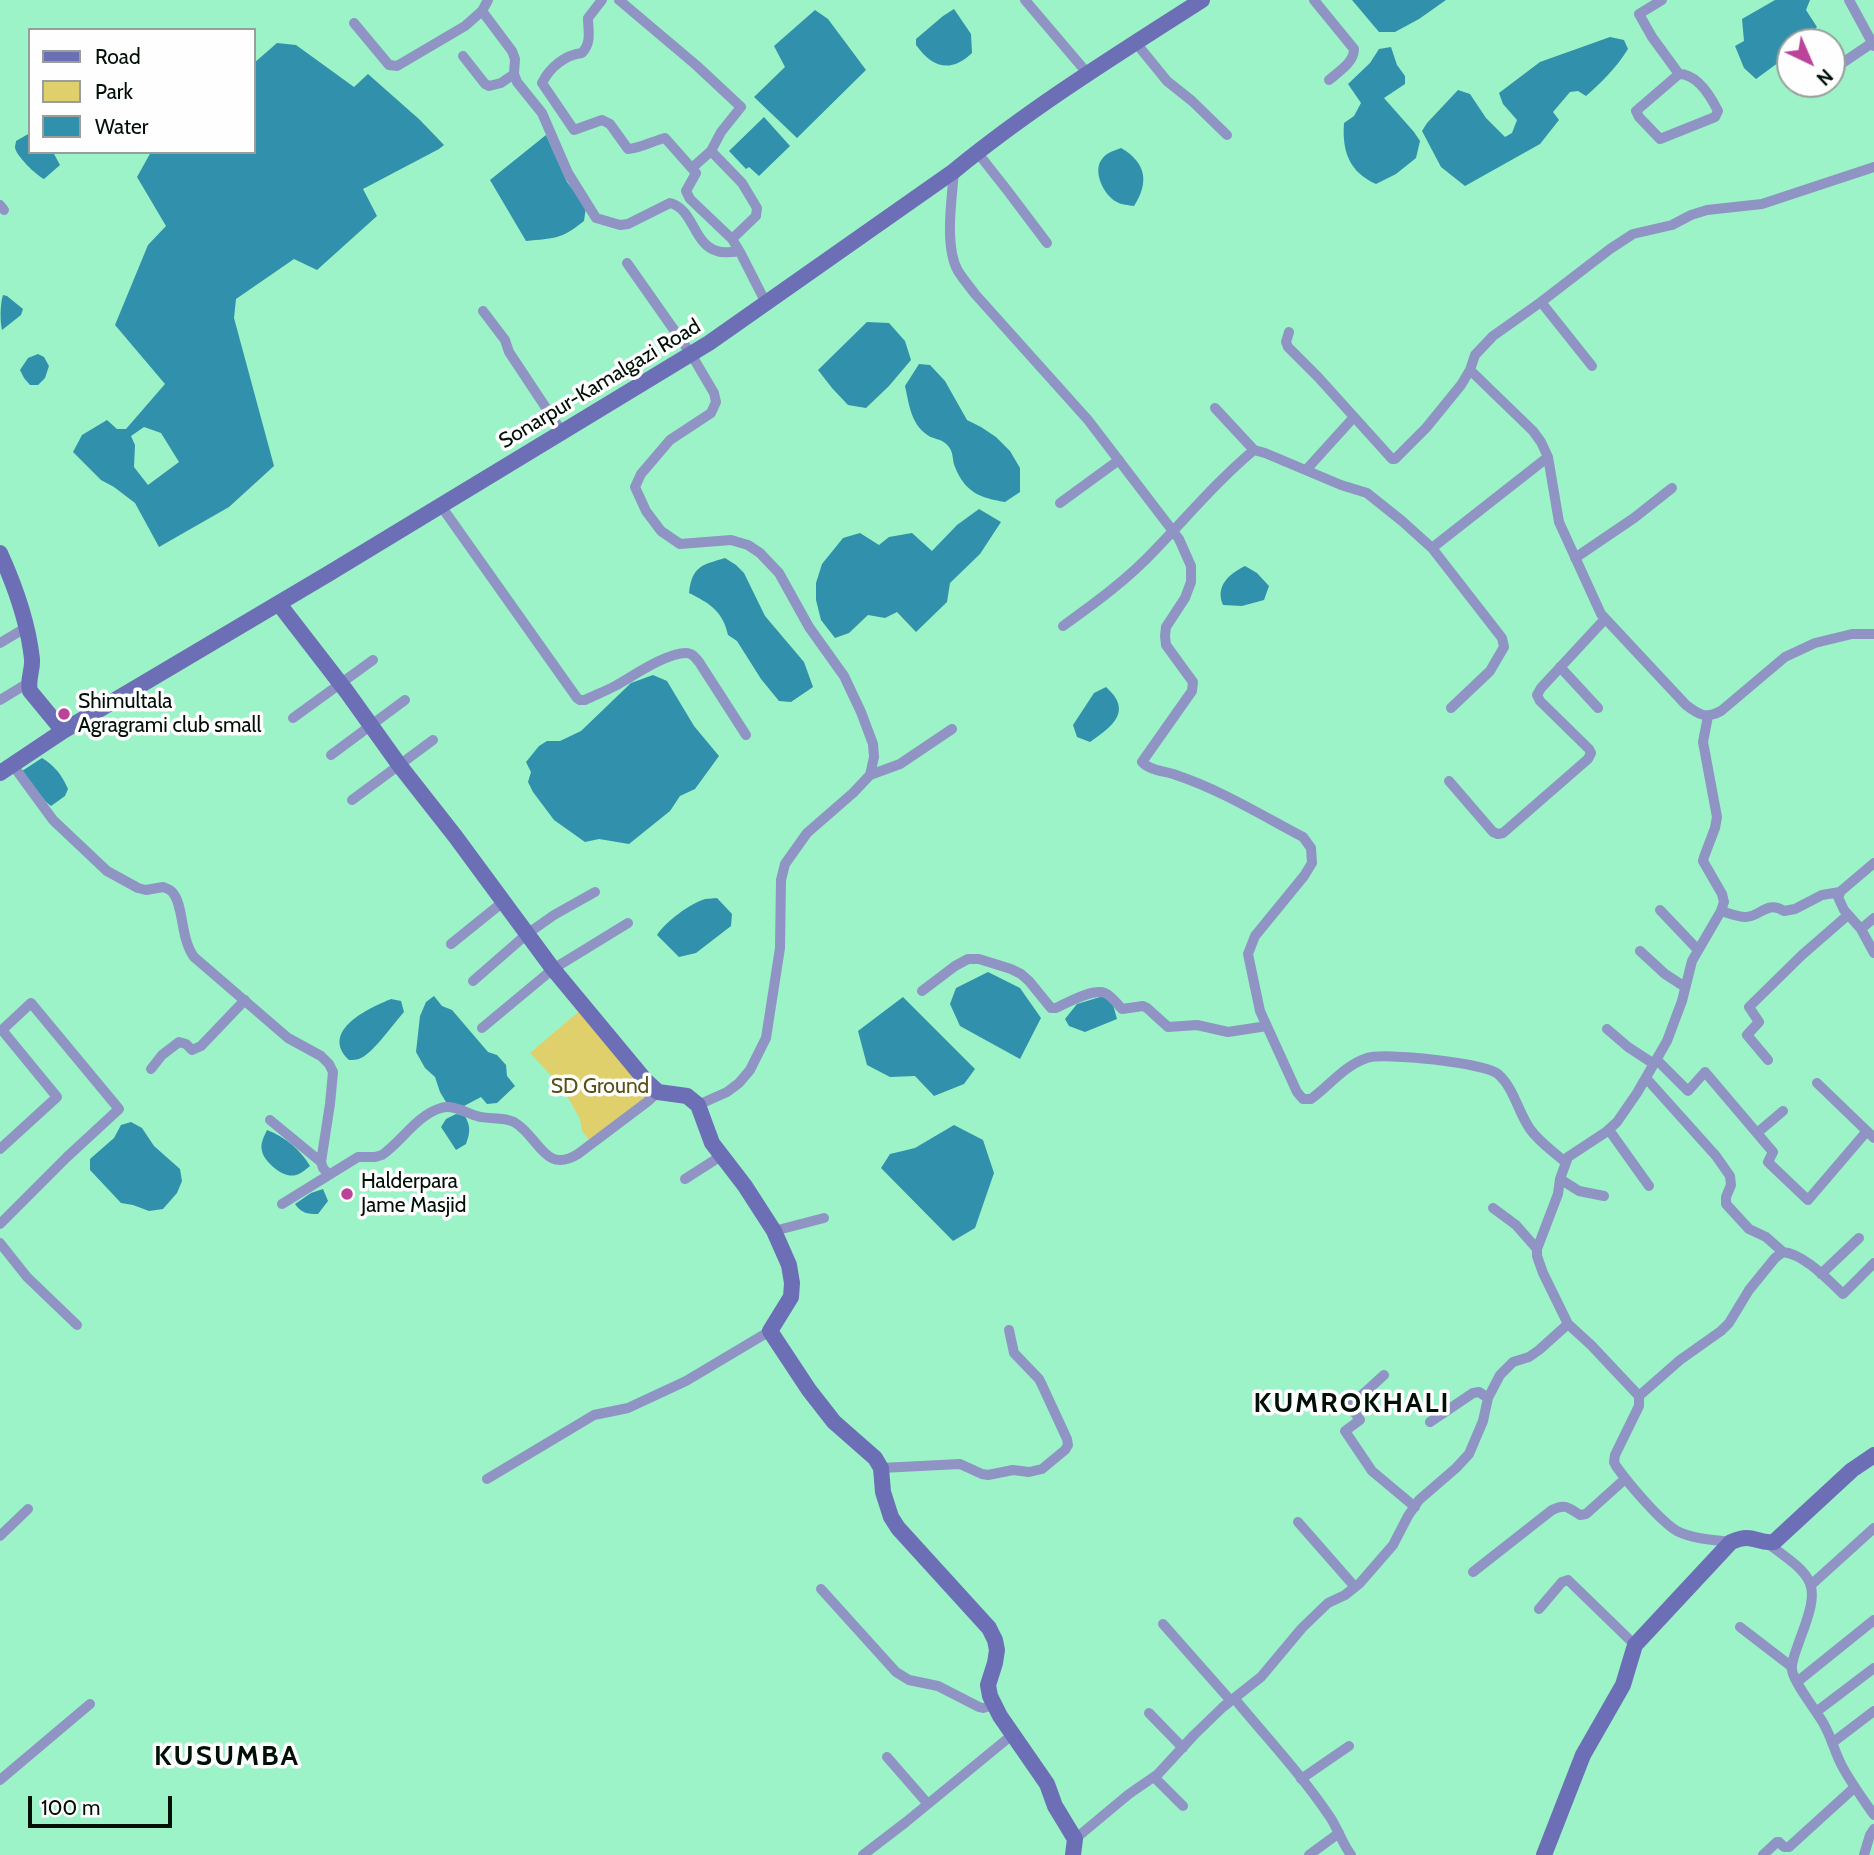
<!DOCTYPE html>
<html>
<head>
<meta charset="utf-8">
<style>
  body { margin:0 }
  #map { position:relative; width:1874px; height:1855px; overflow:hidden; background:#9cf3c7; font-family:Cabin,sans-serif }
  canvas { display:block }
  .legend { position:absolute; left:28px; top:28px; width:228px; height:126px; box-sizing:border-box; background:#fefefe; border:2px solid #989f9b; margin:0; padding:9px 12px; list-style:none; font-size:21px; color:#001006 }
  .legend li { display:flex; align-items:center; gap:14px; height:35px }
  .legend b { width:35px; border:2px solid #989f9b }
  .north { position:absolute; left:1776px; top:28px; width:70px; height:70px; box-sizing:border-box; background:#fefefe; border:2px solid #989f9b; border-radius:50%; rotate:136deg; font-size:19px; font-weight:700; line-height:28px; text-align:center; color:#001006 }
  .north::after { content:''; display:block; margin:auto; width:24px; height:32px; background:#bb4398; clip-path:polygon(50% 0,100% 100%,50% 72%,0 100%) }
  .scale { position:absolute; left:28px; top:1796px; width:144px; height:32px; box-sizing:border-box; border:4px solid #001006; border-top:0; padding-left:9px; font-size:21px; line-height:24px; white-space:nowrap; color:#001006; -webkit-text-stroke:5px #fefefe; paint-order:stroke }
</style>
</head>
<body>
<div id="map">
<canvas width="1874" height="1855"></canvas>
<ul class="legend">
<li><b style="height:9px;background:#6d6fb6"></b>Road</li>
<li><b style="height:19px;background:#dfd06c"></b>Park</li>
<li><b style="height:19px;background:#3190ac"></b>Water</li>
</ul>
<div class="north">N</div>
<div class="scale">100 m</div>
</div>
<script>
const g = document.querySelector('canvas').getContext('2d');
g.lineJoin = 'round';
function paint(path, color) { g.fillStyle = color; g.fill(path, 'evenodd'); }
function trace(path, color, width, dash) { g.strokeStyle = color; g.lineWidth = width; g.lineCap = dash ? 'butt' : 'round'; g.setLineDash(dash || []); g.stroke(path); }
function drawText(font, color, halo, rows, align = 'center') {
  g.font = font + ' Cabin,sans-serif'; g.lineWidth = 7; g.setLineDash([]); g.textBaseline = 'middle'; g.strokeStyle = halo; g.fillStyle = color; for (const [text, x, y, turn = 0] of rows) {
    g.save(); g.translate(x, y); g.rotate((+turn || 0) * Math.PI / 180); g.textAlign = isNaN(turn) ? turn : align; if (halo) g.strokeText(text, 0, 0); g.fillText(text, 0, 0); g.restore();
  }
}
const green = new Path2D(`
  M582 1010 652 1092 590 1141 582 1131 580 1119 562 1087 530 1053 577 1013Z`);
const water = new Path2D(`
  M1352 0H1446L1419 19 1395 32H1379Z
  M1775 0H1810L1806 10 1817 27 1802 42H1790V54L1756 79 1744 68 1735 46 1744 41 1742 19Z
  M954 9 971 34 972 53C950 74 932 67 916 45V39L943 16Z
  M815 10 828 19 866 70 797 138 754 97 785 67 774 46Z
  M1610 37 1624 40 1628 49C1617 67 1602 82 1586 96L1578 91 1570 92 1553 112 1559 120 1540 144 1465 186 1441 167 1422 131 1427 123 1458 90 1470 94 1486 118 1505 137 1512 133 1517 120 1503 104 1499 93 1540 62Z
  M277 43 296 45 354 87 368 74 420 120 444 145 439 149 363 189 377 216 317 270 294 259 236 299 234 318 274 466 229 507 159 547 135 503 114 487 101 480 73 452 82 435 107 420 117 429H126L165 384 115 325 148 245 166 226 137 177 151 152H254V63ZM144 427 161 433 179 462 148 485 134 467 135 445 131 436Z
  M1391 47 1397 65 1405 76V84L1384 98 1414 132 1420 141 1416 158 1396 174 1376 184C1349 172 1342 151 1344 123L1354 116 1361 103 1348 84 1370 63 1379 49Z
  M764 117 790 146 759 176 749 167 746 169 729 151Z
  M30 133V152H53L60 165 44 179C37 176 15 155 15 147 15 145 16 143 16 141Z
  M546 135 567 182 586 207 584 221C560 240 555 238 526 241L490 180Z
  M1121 148C1147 163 1149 183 1134 206 1129 205 1121 205 1117 202 1104 196 1092 171 1102 159 1107 152 1114 151 1121 148Z
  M3 295 7 296 23 309 21 315 2 330C0 321 0 304 3 295Z
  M867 322 889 323 905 341 911 360 889 386 866 408 848 405 832 388 818 370Z
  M38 354 44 357 49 366 45 378 38 385H30L24 378 20 370 28 358Z
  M919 364 930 365 945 381 967 420 981 427 996 437 1010 451 1020 468V492L1005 502C980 498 965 492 955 467 952 460 954 454 949 447 941 437 935 441 926 434 911 423 909 404 905 386Z
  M979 509 1001 522 980 554 950 583 947 602 916 632 897 612 885 618 868 615 849 633 835 638 821 620 816 600V583L822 564 843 538 860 533 879 545 889 537 912 533 932 551 957 525Z
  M725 558 736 565 744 573 765 616 804 662 813 687 791 702 779 701 761 679 737 641 728 635C723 611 709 603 689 593 692 565 703 565 725 558Z
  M1245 566 1257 573 1269 586 1264 600 1242 606 1223 605C1215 586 1229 574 1245 566Z
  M653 675 667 681 694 726 719 756 695 789 680 796 670 811 629 844 599 839 585 842 554 820 533 792 528 782 531 772 526 762 539 746 547 741H560L581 731 631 683Z
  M1106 687C1133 711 1113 726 1090 742L1077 737 1073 725 1094 693Z
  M42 758C55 766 62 775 68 789L65 796 51 806 46 802 22 771Z
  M717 898 732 914 731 926 696 953 679 957 657 935C665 922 691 903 705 899 706 899 717 898 717 898Z
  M988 972 1020 988 1041 1018 1020 1059 960 1026 950 1004 956 988Z
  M1110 994 1117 1019 1085 1032 1069 1026 1065 1019 1077 1004Z
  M434 996 442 1006 452 1010 488 1052 497 1055 506 1065 507 1076 515 1086 497 1103 487 1104 481 1097 464 1106 446 1102 440 1092 435 1077 425 1068 416 1052 420 1016 426 1002Z
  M903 997 975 1069 964 1084 934 1096 915 1076 890 1077 867 1065 858 1031Z
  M391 999 401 1001 404 1012C393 1024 374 1052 361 1058 357 1060 353 1060 349 1060 319 1031 369 1008 391 999Z
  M456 1114 465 1116C471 1127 470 1133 466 1144L456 1150 441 1127 446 1119Z
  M131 1122 142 1128 154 1146 180 1169 182 1181 177 1193 163 1209 149 1211 133 1205 121 1203 90 1170V1159L114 1138 121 1125Z
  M954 1125 983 1140 994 1173 975 1228 953 1241 881 1168 890 1154 915 1148Z
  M267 1130C285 1137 300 1149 310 1166 306 1169 301 1174 296 1175 284 1179 264 1162 262 1151 260 1143 264 1137 267 1130Z
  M323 1189 328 1201 318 1214C307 1214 301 1213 295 1204L311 1193Z`);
const street = new Path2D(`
  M602 0 588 18C588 31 592 42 582 53 565 55 550 67 542 83L574 130 602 120 610 124 628 149C642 148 652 141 665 138L696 173 686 191 690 199 732 239 740 252
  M619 0 696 65 741 107 721 132 711 151 742 183 757 208 756 216 732 239
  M1025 0 1088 74
  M1314 0 1354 49C1354 63 1338 72 1329 80
  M1662 0 1639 14 1652 37 1679 74C1697 74 1711 97 1718 111L1715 117 1660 139 1639 117 1636 111 1679 74
  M1849 0 1874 46
  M482 11 512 51 515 59 514 74 517 82 542 113 568 173 596 218 620 225 628 224 670 203C694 209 693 244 717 251 725 254 732 251 740 252L766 303
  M354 23 389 65 397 66 465 26 482 11 488 0
  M1136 43 1167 81 1192 101 1227 135
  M463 56 485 84 489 86 501 83 514 74
  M1832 70 1872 43
  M1807 87 1811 84
  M977 152 1007 190 1047 243
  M692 168 711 151
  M954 171C952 199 944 246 958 271 963 279 969 286 975 294L1088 420 1179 539 1191 566V582L1185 598 1166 627 1165 636 1166 645 1193 682 1192 691 1142 762C1150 771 1165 771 1176 775 1221 790 1261 815 1303 837L1311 848 1312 863 1304 876 1255 936 1248 954 1260 1011 1297 1092 1303 1099H1311C1329 1086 1345 1065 1367 1058 1383 1052 1486 1063 1498 1074 1514 1088 1518 1112 1530 1129 1539 1142 1554 1152 1565 1162
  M0 205 4 210
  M627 263 691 354 714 393 716 402 711 413 670 440 641 474 635 487 646 511 661 531 680 544 731 540 748 545 760 553 779 573 809 627 844 676 861 712 873 744 874 757 870 775 853 793 807 833 785 864 781 880 780 948 766 1038 750 1070 739 1083 727 1092 698 1105
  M1541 302 1592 366
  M483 311 505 340 509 352 562 432
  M1289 332 1286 342 1288 347 1318 377 1392 459H1395L1426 428 1461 385 1470 370 1475 355 1493 336 1541 302 1610 249 1633 234 1672 225 1691 215 1707 210 1762 204 1874 167
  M1470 370 1533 431 1541 442 1548 457 1559 522 1601 614 1686 705C1699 715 1706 719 1721 711L1785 657 1815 643 1852 634H1874
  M1215 408 1254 450
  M1306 470 1354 417
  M1060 503 1119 460
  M441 506 577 698 580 700H585C595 695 606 691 615 686 633 676 666 653 686 653 692 653 695 657 699 662L746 735
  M1432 548 1548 457
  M1575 558 1634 518 1672 488
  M1063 626C1095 603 1128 579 1155 550 1188 516 1218 480 1254 450L1265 453 1341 485 1367 493 1402 521 1432 548 1502 638 1504 647 1490 671 1451 708
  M0 643 27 627
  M1560 667 1598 708
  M0 700 28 683
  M1708 716 1703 742 1717 817 1715 828 1704 857 1703 861 1722 894 1724 902 1721 911 1692 961 1682 1001 1667 1041 1637 1093 1617 1122 1606 1132 1568 1157 1560 1179 1558 1194 1537 1249V1256L1543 1273 1568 1324 1591 1345 1639 1396V1406L1615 1455 1614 1462 1616 1466C1628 1483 1660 1521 1677 1531 1693 1539 1714 1540 1731 1542
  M293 718 373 660
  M331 755 405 700
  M12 764 53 820 107 871 138 888 146 890 163 887C166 888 171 890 173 893 184 906 180 938 194 957L288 1038 321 1056 329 1064 333 1072 330 1104 321 1162 323 1168 329 1175
  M870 775 900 764 952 729
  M1449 781 1493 832 1498 834 1503 833 1588 759 1591 753 1589 749 1540 701 1537 695 1541 688 1605 619
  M352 800 433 740
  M1874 863 1841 891 1838 897 1844 910 1861 929 1874 953
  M1660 910 1698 950
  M1721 911C1728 913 1738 917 1745 917 1761 917 1766 900 1784 911L1795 909 1822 895 1840 892
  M1861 929 1874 918
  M451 944 503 902
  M1640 951 1665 974 1685 987
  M473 981 527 934 554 915 595 892
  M922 991 955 966 968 959H979L1011 969 1021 974 1029 981 1051 1008H1056C1067 1003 1093 988 1105 993 1112 996 1117 1004 1122 1009L1143 1006 1147 1008 1168 1027 1197 1025 1228 1032 1267 1026
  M482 1028 553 969 628 923
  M1607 1029 1628 1047 1654 1064
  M1657 1060 1688 1091 1705 1072 1773 1152 1768 1162 1808 1200 1867 1131
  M1768 1060 1747 1035 1759 1022 1749 1007 1802 955 1848 915
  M151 1069 162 1055 179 1042 186 1044 192 1050 201 1046 245 1000
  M1646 1078 1716 1156 1730 1176 1731 1185 1726 1197V1204L1749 1229 1766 1237 1783 1252
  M1817 1083 1874 1138
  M270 1120 321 1162
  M1609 1130 1649 1186
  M1757 1133 1783 1111
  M0 1149 57 1097 2 1030 31 1003 119 1109 67 1157 0 1224
  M685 1179 721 1156
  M1560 1179 1579 1191 1604 1196
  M282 1204 358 1157H375L382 1155C402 1141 417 1115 441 1108 453 1104 466 1113 477 1116 489 1120 502 1116 514 1122 539 1136 544 1175 578 1154L647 1102 658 1092
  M1493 1208 1516 1225 1537 1249
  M774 1231 824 1218
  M0 1243 27 1277 77 1325
  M1821 1274 1859 1238
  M1384 1375 1350 1406 1360 1420 1345 1431 1372 1471 1415 1507
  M1639 1396 1680 1360 1721 1331 1729 1323 1749 1290 1775 1258 1783 1252C1804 1254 1828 1280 1843 1294L1874 1263
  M1430 1422 1473 1393 1479 1392 1488 1398
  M881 1468 960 1464 982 1474 988 1475 1013 1470 1029 1472 1042 1469 1065 1450 1068 1445 1067 1439 1042 1385 1039 1379 1014 1353 1009 1330
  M487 1479 594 1415 628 1408 686 1381 770 1331
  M1298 1522 1355 1587
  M0 1536 28 1509
  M1767 1543C1815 1578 1822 1582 1800 1639 1797 1649 1791 1660 1792 1670 1794 1683 1815 1709 1822 1721 1831 1735 1834 1751 1842 1766 1851 1783 1863 1799 1874 1815
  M1473 1572 1552 1510C1565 1503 1569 1508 1580 1515L1586 1514 1625 1479
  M1811 1585 1874 1528
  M821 1589 896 1672 909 1680 938 1686 979 1707 983 1708 994 1705
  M1539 1609 1562 1582 1568 1580 1635 1645
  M1163 1624 1231 1701
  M1740 1627 1792 1667
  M1797 1682 1874 1620
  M1234 1698C1266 1737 1302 1775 1330 1817 1338 1829 1342 1843 1351 1855
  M1816 1712 1874 1668
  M1149 1713 1183 1748
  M1832 1743 1874 1711
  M887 1757 928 1804
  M1154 1777 1183 1806
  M1301 1779 1349 1746
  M0 1780 90 1704
  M1075 1839 1129 1794 1158 1774 1194 1735 1223 1707 1261 1677 1302 1628 1328 1603 1345 1595 1360 1583 1393 1545 1408 1516 1419 1500 1456 1468 1469 1454 1483 1421 1488 1398 1500 1375 1513 1362 1529 1357 1539 1350 1568 1324
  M863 1855 906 1822 1012 1735
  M1309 1855 1339 1833
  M1763 1855 1777 1842H1779L1784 1847H1789L1855 1787
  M1864 1855 1870 1835 1874 1829`);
const secondary = new Path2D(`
  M0 553C15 586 28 622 32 659 33 670 27 680 30 691L63 731
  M279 604 347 692 400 766 455 836 553 969 646 1081 658 1092 687 1096 698 1105 712 1143 745 1186 774 1231 789 1265 792 1283 791 1297 770 1331 809 1390 834 1422 875 1458 881 1468 883 1492 891 1517 898 1528 989 1628 995 1640 997 1650 995 1663 988 1685 990 1696 1000 1716 1047 1784 1055 1806 1075 1839 1073 1855
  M0 773 63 731 328 574 709 343 954 171C1032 107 1118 54 1202 0
  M1544 1855 1583 1755 1623 1685 1635 1645 1731 1542C1754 1532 1755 1544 1774 1542L1852 1470 1874 1455`);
const markers = [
  [64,714,7,"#bb4398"],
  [347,1194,7,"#bb4398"]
];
const streetNames = [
  ["Sonarpur-Kamalgazi Road",600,384,-31]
];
const poiNames = [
  ["Shimultala",78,702],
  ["Agragrami club small",78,726],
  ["Halderpara",361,1182],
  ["Jame Masjid",361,1206]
];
const parkNames = [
  ["SD Ground",600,1087]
];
const districtNames = [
  ["KUMROKHALI",1352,1404],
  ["KUSUMBA",227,1757]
];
paint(green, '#dfd06c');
paint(water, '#3190ac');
trace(street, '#9094c4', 10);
trace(secondary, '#6d6fb6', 16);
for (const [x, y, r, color] of markers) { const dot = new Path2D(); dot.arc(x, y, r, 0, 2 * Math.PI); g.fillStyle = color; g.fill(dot); trace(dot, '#fefefe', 2.5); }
drawText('21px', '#001006', '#fefefe', streetNames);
drawText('21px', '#001006', '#fefefe', poiNames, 'left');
drawText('21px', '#595119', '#fefefe', parkNames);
g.letterSpacing = '2px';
drawText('bold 28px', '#001006', '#fefefe', districtNames);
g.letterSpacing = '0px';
</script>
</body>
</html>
